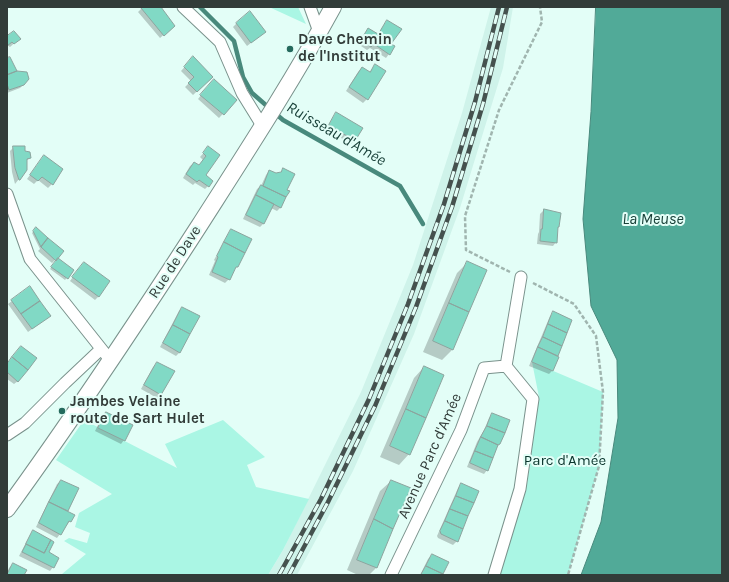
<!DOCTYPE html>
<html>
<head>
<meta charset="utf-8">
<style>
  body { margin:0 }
  #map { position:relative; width:729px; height:582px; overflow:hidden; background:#e3fef7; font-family:Karla,sans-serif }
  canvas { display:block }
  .frame { position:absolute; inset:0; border:8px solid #323c39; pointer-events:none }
</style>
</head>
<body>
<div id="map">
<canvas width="729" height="582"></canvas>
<div class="frame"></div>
</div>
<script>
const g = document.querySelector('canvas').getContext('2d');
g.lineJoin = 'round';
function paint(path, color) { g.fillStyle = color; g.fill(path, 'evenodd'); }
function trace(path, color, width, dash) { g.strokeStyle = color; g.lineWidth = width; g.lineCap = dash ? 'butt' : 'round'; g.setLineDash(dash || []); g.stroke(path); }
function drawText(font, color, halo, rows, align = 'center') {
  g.font = font + ' Karla,sans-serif'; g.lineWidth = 4; g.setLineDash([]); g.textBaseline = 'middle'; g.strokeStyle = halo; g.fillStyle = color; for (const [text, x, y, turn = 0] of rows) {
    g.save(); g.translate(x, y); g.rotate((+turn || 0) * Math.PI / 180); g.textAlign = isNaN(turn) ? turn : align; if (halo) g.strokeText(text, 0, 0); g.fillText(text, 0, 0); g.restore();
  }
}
const built = new Path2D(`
  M491 7H513L503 68 460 208 414 334 353 471 297 575H268L283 550 361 392 413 265 462 113Z`);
const green = new Path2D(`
  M269 7H298L306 24Z
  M532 362 603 392 599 466 568 575H499L527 484 539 397Z
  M84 420 177 468 165 444 223 420 265 457 247 465 256 487 309 499 283 550 268 575H63L62 574 86 554 64 541 69 538 87 543 90 533 75 527 79 513 112 494 56 460Z`);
const water = new Path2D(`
  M596 7H722V575H581L601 522 618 418 617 360 591 306 583 219 591 112Z`);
const shadow = new Path2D(`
  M143 7H159L170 29 160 38 138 12Z
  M387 22 390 44 389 54 386 58 370 48 367 50 358 44 365 33 368 29 378 35 384 25Z
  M237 23 265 32 247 46 233 27Z
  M7 37 19 39 10 47 7 45Z
  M7 59 24 84 20 88 7 93Z
  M190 61 212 77 193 95 185 87 191 81 181 71Z
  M375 65 367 99 363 103 346 91 358 72 362 68 369 73Z
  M210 84 236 100 219 118 198 99Z
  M337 113 354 141 351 144 326 129 333 117Z
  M14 147 24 152 30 158 26 161V170L15 184 12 172 10 151Z
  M208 148 205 175 208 186 205 189 195 183 193 185 183 178 190 166 194 163 199 166 203 160 200 157Z
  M41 160 52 184 48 188 38 180 34 184 27 179Z
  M269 171 286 190 281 207 277 211 271 208 263 224 260 227 243 219 257 189 261 186 266 175Z
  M544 210 557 228 556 242 553 246 537 244 538 234 539 232 540 214Z
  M36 229 55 260 52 263 38 251 40 249 32 233Z
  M231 230 237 266 233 270 229 279 225 283 209 275 215 261 214 260 228 234Z
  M58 259 73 271 65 280 50 269Z
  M467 263 452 350 442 360 423 352 457 273Z
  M80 267 99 296 95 300 70 281Z
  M12 301 46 319 28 332 8 304Z
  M182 308 180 352 176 356 160 347 179 311Z
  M553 313 571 320 556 357 553 370 549 374 529 366 550 316Z
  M157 363 161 395 157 398 141 389 153 367Z
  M7 364 18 381 14 384 7 379Z
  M424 367 409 454 399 465 380 457 414 378Z
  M106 413 124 440 121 444 95 431 102 417Z
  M492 414 500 444 497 446 487 470 484 474 467 467 477 442 484 430 489 418Z
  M61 481 78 489 67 511 70 521 57 538 36 527 57 484Z
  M391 481 409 489 376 568 369 575H358L347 570 380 491Z
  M461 484 457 541 453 545 438 538 437 536 458 488Z
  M33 531 48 553 53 567 50 571 19 556 30 535Z
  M432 555 441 575H420L428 559Z
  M13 564 23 575H7V573L9 568Z`);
const stream = new Path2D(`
  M200 7 234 41 243 77 252 93 283 120 400 186 423 224`);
const building = new Path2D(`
  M142 7H161L175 26 164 36 141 8Z
  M250 11 266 32 251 43 236 23Z
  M387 20 402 29 391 44 395 46 390 55 374 44 371 47 361 40 368 28 378 34Z
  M14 31 21 39 14 44 12 42 7 46V36Z
  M193 56 213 77 197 92 188 83 194 77 184 67Z
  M10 57 17 71 7 75V58Z
  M375 64 386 71 368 100 349 87 362 67 370 72Z
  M17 71 27 72 29 79 24 85 9 90 7 84V75Z
  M214 79 237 100 224 115 200 95Z
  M336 112 363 128 355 141 329 125Z
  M13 146H25V151L30 152 31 158 27 159V170L20 180H19L15 168Z
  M208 146 220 155 206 175 213 181 209 187 199 180 197 182 186 174 194 162 199 165 206 156 203 153Z
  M44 155 63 169 53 185 42 177 38 181 30 175Z
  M283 168 295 174 287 190 290 191 286 197 263 186 269 170 276 173 281 172Z
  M261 185 286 197 281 208 256 195Z
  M256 195 274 204 264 224 246 215Z
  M544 209 561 213 559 227H558L557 243 540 241 541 229H542Z
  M36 227 48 238 41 247 33 231Z
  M231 229 252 239 245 253 224 242Z
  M48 238 64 251 56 261 41 247Z
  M224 242 245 253 238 267H236L230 280 212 272 218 257 217 256Z
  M58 258 74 270 68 279 51 267Z
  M467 261 487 270 469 312 449 303Z
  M84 262 110 281 99 297 72 277Z
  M30 286 40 301 21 314 11 300Z
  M40 301 51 316 32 329 21 314Z
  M449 303 469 312 453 350 433 341Z
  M182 307 200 316 190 334 173 325Z
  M553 311 572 320 567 333 548 324Z
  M548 324 567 333 562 346 543 337Z
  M173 325 190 334 180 353 163 343Z
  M543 337 562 346 558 356 538 347Z
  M21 346 37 358 28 370 12 357Z
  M538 347 559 357 553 371 532 362Z
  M12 357 28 370 18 382 7 372V364Z
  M157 362 175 371 161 395 144 385Z
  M424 366 444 375 426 418 406 409Z
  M406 409 426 418 410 455 390 446Z
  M106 412 133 425 125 441 98 428Z
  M492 413 510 420 505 433 487 426Z
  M487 426 505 433 500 444 498 445 481 437Z
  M481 437 498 445 493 458 475 451Z
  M475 451 493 458 488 471 470 463Z
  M61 480 79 488 68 511 49 502Z
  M391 480 411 488 393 529 374 519Z
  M461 483 479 491 474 503 456 496Z
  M456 496 474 503 468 516 450 509Z
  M49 502 75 515 71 522 69 521 61 535 39 523Z
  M450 509 468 516 463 529 445 521Z
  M374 519 393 529 377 568 357 560Z
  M445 521 463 529 458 542 441 534 440 531Z
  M33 530 51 540 44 553 26 544Z
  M51 540 54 542 49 552 59 558 54 568 22 552 26 544 44 553Z
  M432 554 449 562 443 574 426 566Z
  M13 563 27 570 24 575H7Z
  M426 566 443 574V575H421Z`);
const path = new Path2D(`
  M510 272 466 250 465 216 499 110 542 22 540 7
  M533 283 574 304 596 336 603 392 599 466 568 575`);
const minor = new Path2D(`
  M183 7 220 42 242 93 263 127
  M310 7 319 32
  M7 194 30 259 111 361
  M506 366 521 277
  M7 435 25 423 65 383 101 349
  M391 575 461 430 484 368 506 366
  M494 575 520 489 533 399 506 366`);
const secondary = new Path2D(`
  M7 509C74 417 137 322 199 226 245 154 292 82 333 7`);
const rail = new Path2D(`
  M279 575 321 499 369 399 408 304 444 204 475 102 499 7
  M289 575 328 502 375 406 416 307 452 207 483 104 507 7`);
const markers = [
  [290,49,4,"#256a5d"],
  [62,411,4,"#256a5d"]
];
const poiNames = [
  ["Dave Chemin",298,40],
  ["de l'Institut",298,57],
  ["Jambes Velaine",70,402],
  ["route de Sart Hulet",70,419]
];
const streetNames = [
  ["Rue de Dave",175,262,-57],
  ["Avenue Parc d'Amée",430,456,-66]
];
const parkNames = [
  ["Parc d'Amée",565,461]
];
const waterNames = [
  ["Ruisseau d'Amée",336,134,30],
  ["La Meuse",653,219]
];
paint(built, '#cff3ea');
paint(green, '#aaf6e4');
paint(water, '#51aa98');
trace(water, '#48897c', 1);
paint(shadow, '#0003');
trace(stream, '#48897c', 4.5);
paint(building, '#81d9c5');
trace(building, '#8ca49e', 1);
trace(minor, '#7a928c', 13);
trace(secondary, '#7a928c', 18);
trace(path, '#a0b5af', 2.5, [4, 2]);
trace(minor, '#fff', 11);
trace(secondary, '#fff', 16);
trace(rail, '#45514e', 4.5);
trace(rail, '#e3fef7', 3, [9]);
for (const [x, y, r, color] of markers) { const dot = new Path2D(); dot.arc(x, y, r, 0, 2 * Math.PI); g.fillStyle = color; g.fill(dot); trace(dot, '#e3fef7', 1.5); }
drawText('bold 15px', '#323c39', '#e3fef7', poiNames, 'left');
drawText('15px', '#323c39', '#e3fef7', streetNames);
drawText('15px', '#0a352d', '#e3fef7', parkNames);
drawText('italic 16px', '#194139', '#e3fef7', waterNames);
</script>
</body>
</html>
